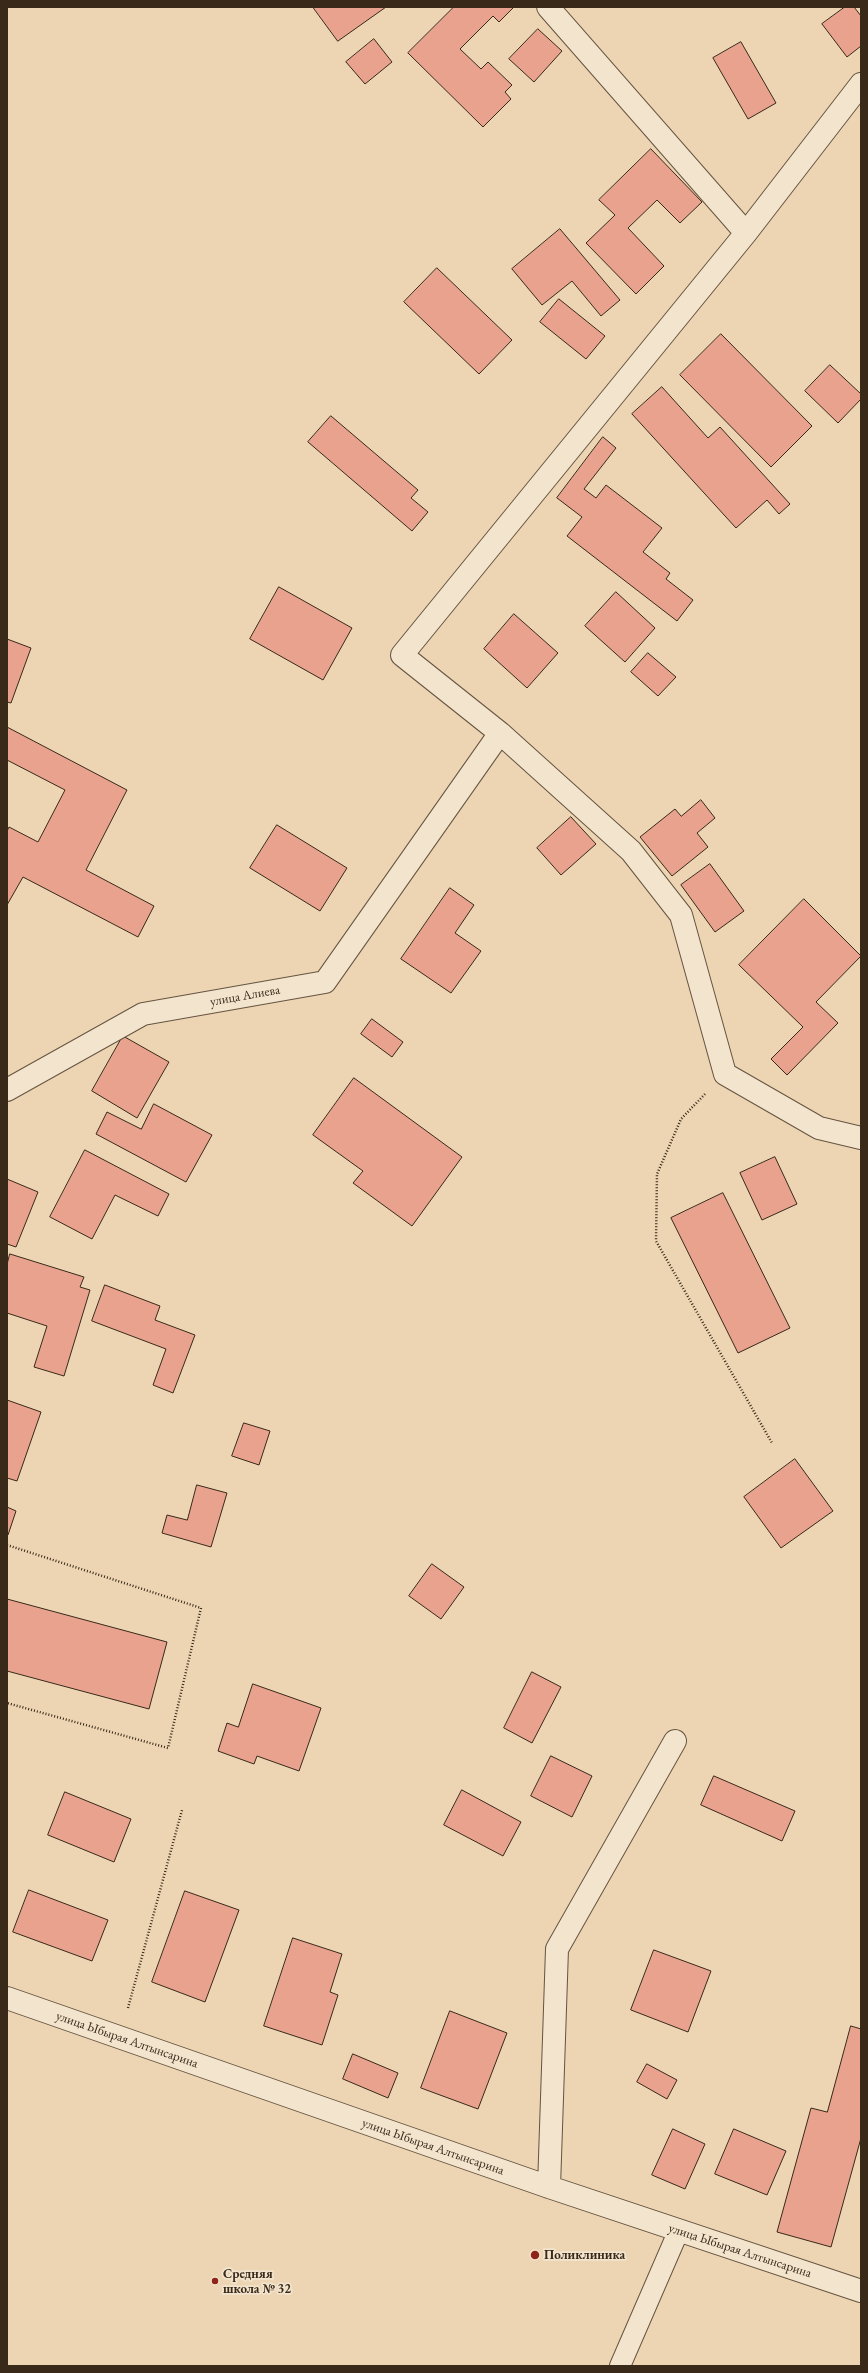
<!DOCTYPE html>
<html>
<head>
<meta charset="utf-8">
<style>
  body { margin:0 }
  #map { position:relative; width:868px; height:2373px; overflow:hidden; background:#edd5b3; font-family:"EB Garamond",serif }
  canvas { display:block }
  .frame { position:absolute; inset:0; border:8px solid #382919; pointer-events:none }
</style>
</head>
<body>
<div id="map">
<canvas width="868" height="2373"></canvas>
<div class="frame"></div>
</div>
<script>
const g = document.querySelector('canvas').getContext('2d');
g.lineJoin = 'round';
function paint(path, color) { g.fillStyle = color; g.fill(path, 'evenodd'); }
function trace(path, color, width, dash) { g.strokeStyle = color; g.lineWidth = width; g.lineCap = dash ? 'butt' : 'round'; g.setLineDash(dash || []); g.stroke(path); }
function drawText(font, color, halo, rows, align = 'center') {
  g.font = font + ' "EB Garamond",serif'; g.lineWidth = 3.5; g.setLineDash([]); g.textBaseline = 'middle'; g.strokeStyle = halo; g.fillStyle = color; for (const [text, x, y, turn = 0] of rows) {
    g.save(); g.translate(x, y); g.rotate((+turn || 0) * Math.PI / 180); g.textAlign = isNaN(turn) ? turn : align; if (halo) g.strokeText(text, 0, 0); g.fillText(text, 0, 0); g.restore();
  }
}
const building = new Path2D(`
  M313 7H386L338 41Z
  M454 7H514L499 22 493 16 460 49 481 69 488 62 512 85 505 92 511 99 483 127 408 53Z
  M845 7H854L861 16V46L847 57 822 24Z
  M538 29 562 51 534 82 509 59Z
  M374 39 392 62 365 84 346 62Z
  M741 42 776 103 748 119 713 58Z
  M651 149 702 202 680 223 657 200 628 228 664 266 636 294 586 243 615 215 599 200Z
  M560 229 620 300 601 316 572 281 542 305 512 269Z
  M437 268 512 340 479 374 404 302Z
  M559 299 605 336 586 359 540 322Z
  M721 334 812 426 771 467 680 375Z
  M830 365 861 394V399L838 423 805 391Z
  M662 387 708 438 720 427 790 504 779 514 767 500 736 528 632 414Z
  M331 416 418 490 411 498 428 512 412 531 308 442Z
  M603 437 616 448 584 489 596 498 606 485 662 528 643 552 670 573 666 579 693 600 677 621 567 536 582 517 557 498Z
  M279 587 352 628 323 680 250 639Z
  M616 592 655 628 625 662 585 626Z
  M514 614 558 653 527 688 484 649Z
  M7 639 31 648 11 703 7 702Z
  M648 653 676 677 658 696 631 672Z
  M7 727 127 790 86 870 154 906 138 937 23 877 7 905V831L9 827 38 842 65 790 7 760Z
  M701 800 715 818 697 833 708 847 672 876 640 837 675 809 681 816Z
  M571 817 596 844 561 875 537 848Z
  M277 825 347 868 320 911 250 868Z
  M710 864 744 911 715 932 681 885Z
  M450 888 474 905 455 933 481 951 451 993 401 959Z
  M804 899 861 956 816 1002 838 1023 787 1075 771 1059 803 1027 739 965Z
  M372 1019 403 1042 392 1057 361 1034Z
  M123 1036 169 1062 137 1118 92 1091Z
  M354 1078 462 1157 412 1226 353 1183 363 1171 313 1135Z
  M154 1104 212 1135 186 1182 96 1134 107 1112 141 1129Z
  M85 1150 169 1194 158 1216 115 1195 92 1239 50 1217Z
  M775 1157 797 1204 762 1220 740 1173Z
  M7 1179 38 1192 16 1247 7 1244Z
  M723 1193 790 1328 738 1353 671 1218Z
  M10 1254 84 1277 80 1287 90 1290 64 1376 34 1367 47 1326 7 1313V1265Z
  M105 1285 160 1306 155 1320 195 1335 173 1393 153 1385 166 1349 92 1321Z
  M7 1400 41 1412 17 1481 7 1478Z
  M244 1423 270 1431 259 1465 232 1456Z
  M795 1459 833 1511 781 1548 744 1497Z
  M197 1485 227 1493 211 1547 162 1533 167 1515 187 1520Z
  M7 1507 16 1511 8 1535H7Z
  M432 1564 464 1587 441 1619 409 1596Z
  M7 1599 167 1642 149 1709 7 1671Z
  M532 1672 561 1687 532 1743 504 1728Z
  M253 1684 321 1708 299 1771 257 1756 254 1764 218 1751 227 1723 238 1727Z
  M551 1756 592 1776 572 1817 531 1796Z
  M714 1776 795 1811 782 1841 701 1805Z
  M462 1790 521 1822 503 1856 444 1825Z
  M65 1792 131 1819 114 1862 48 1835Z
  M29 1890 108 1920 92 1961 13 1932Z
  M185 1891 239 1910 205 2002 152 1982Z
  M293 1938 342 1954 330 1992 338 1995 322 2045 264 2026Z
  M654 1950 711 1971 688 2032 631 2010Z
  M450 2011 507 2033 478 2109 421 2088Z
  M851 2026 861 2029V2138L831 2247 777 2232 811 2108 827 2112Z
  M353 2054 398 2073 388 2098 343 2079Z
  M647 2064 677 2080 667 2099 637 2082Z
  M673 2129 705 2144 685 2189 652 2175Z
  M734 2129 786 2151 767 2195 715 2174Z`);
const path = new Path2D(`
  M705 1094 681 1119 657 1174 656 1241 772 1443
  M7 1545 201 1608 168 1748 7 1703
  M128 2008 182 1810`);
const lane = new Path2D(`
  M620 2366 679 2230`);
const street = new Path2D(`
  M548 7 746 233
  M861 84 746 233 402 655 500 733 631 851 681 915 725 1074 819 1128 861 1138
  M7 1090 143 1014 325 982 500 733
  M7 1998 549 2187 861 2291
  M549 2187 557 1949 675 1741`);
const markers = [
  [535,2255,5,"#8f2418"],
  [215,2281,4,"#8f2418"]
];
const streetNames = [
  ["улица Алиева",245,996,-10],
  ["улица Ыбырая Алтынсарина",127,2040,19],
  ["улица Ыбырая Алтынсарина",433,2147,19],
  ["улица Ыбырая Алтынсарина",740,2251,18]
];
const poiNames = [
  ["Поликлиника",544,2255],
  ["Средняя",223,2274],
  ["школа № 32",223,2289]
];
paint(building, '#e8a28e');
trace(building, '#382919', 1);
trace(lane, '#655440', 22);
trace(street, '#655440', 24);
trace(path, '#382919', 2.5, [1, 2]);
trace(lane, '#f3e4ce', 20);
trace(street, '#f3e4ce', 22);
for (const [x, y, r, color] of markers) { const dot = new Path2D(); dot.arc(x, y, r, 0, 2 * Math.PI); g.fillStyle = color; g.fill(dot); trace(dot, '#f3e4ce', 1.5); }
drawText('13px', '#382919', '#f3e4ce', streetNames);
drawText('bold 13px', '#382919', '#f3e4ce', poiNames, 'left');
</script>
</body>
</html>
